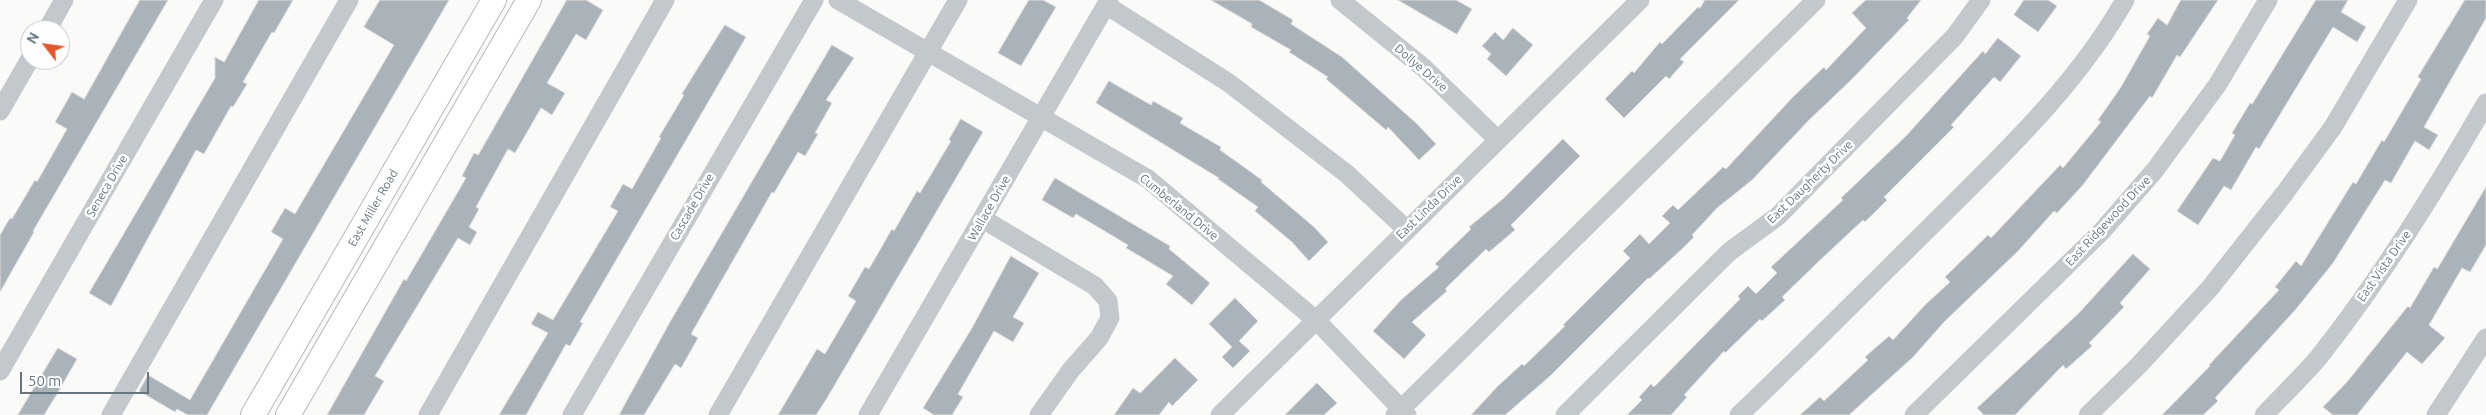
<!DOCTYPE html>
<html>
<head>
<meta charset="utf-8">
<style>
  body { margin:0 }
  #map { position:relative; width:2486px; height:415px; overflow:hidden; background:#fafaf8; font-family:Ubuntu,sans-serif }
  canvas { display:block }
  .north { position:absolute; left:20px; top:20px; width:50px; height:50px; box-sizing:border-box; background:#fff; border:1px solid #c1c8cd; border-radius:50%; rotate:300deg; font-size:14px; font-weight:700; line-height:20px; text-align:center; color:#657683 }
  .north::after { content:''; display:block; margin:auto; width:18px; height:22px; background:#e4572e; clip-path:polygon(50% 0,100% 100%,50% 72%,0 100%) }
  .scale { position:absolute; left:20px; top:372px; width:129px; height:22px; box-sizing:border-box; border:2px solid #657683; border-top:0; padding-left:6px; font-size:15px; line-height:18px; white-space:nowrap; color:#657683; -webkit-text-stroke:4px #fff; paint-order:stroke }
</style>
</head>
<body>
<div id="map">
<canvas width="2486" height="415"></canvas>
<div class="north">N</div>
<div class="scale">50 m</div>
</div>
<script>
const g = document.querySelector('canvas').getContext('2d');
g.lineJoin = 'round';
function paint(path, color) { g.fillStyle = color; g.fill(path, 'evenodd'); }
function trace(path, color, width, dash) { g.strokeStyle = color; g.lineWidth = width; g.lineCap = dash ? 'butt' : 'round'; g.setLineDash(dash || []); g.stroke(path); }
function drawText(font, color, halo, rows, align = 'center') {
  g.font = font + ' Ubuntu,sans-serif'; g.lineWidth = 5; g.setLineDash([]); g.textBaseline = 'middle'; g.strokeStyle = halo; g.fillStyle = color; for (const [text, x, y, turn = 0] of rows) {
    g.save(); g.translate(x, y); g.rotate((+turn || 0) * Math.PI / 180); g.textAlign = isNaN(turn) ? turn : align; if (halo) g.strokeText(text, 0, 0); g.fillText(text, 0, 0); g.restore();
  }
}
const building = new Path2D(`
  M140 0H168L33 231 34 232 0 292V235L10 218 12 219 35 180 37 182 67 129 55 122 72 92 84 99Z
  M259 0H293L274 33 272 32 243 82 247 84 233 107 231 106 204 154 196 150 111 306 89 293 215 78V57L224 62Z
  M380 0H449L207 415H188L177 409 175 412 139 391 148 375 190 400 283 239 271 232 285 208 295 214 394 45 364 27Z
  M567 0H586L603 10 586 40 576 34 547 83 565 93 552 115 541 108 515 153 508 149 476 207 479 209 469 227 477 232 470 245 458 238 375 376 384 381 364 415H327L404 279 406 281 466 178 462 176 474 153 478 155Z
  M1029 0H1043L1056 7 1021 66 998 53Z
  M1211 0H1259L1293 20 1291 24 1342 57 1416 123 1436 144 1419 160 1388 127 1386 130 1326 79 1328 77 1289 52 1291 50 1251 27 1252 24Z
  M1398 0H1456L1472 9 1457 34Z
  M1705 0H1739L1680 59 1684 62 1669 79 1666 76 1624 118 1605 99 1632 71 1634 73 1660 42 1662 44 1698 7 1700 8Z
  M1866 0H1921L1907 18 1909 20 1851 80 1809 120 1752 180 1717 208 1692 235 1694 237 1683 248 1649 279 1648 278 1549 377 1505 415H1471L1498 386 1522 364 1524 366 1565 326 1563 325 1630 258 1623 251 1640 234 1649 244 1670 223 1662 216 1673 205 1678 210 1723 167 1726 169 1792 98 1824 67 1826 70 1866 28 1852 13Z
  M2024 0H2048L2057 6 2038 32 2014 15Z
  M2181 0H2218L2180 57 2177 55 2152 98 2150 96 2082 186 2057 213 2054 211 2018 251 1944 322 1913 357 1849 415H1800L1820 397 1824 401 1868 360 1865 357 1889 336 1893 340 1925 305 1950 282 1945 277 1988 235 1991 238 2060 165 2063 168 2101 122 2098 120 2121 87 2150 36 2147 34 2158 18 2167 25Z
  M2316 0H2348L2341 12 2366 27 2357 42 2333 27 2259 149 2256 147 2231 190 2224 186 2198 225 2177 211 2213 158 2220 161 2235 135 2232 133 2250 103 2252 104Z
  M2465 0H2486V18L2424 127 2438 135 2429 150 2415 141 2391 183 2385 180 2333 263 2296 309 2215 398 2218 401 2203 415H2162L2210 366 2209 365 2279 290 2275 287 2296 261 2301 266 2353 182 2356 184 2382 140 2384 142 2421 79 2418 77Z
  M725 25 746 37 580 322 583 323 570 346 566 344 526 415H499L548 333 531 324 538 312 553 320 618 211 610 207 623 184 632 189 661 138 659 137 684 95 682 94Z
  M1513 28 1533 45 1506 76 1487 59 1491 54 1482 46 1495 32 1503 40Z
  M1998 38 2021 56 2000 82 1994 77 1951 125 1954 127 1884 197 1887 200 1865 222 1863 220 1818 262 1782 297 1785 300 1762 321 1760 319 1725 353 1724 351 1684 395 1687 397 1671 415H1627L1642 400 1639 397 1651 384 1654 387 1740 299 1738 296 1748 286 1756 294 1777 273 1771 267 1843 200 1841 198 1906 136 1983 51 1985 54Z
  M832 45 854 58 826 100 832 103 815 133 818 134 805 156 798 152 774 193 772 192 691 334 698 338 681 368 675 364 644 415H619L670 322Z
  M1109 81 1151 105 1153 101 1183 118 1180 123 1221 147 1220 150 1262 180 1261 182 1314 227 1328 242 1309 261 1292 242 1255 211 1258 207 1218 179 1219 178 1096 103Z
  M961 119 983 132 827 398 816 415H778L817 349 825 354 856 301 848 296 865 267 869 269 892 229 894 231 917 191 920 193 951 141 949 140Z
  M1563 139 1580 156 1511 225 1515 230 1489 252 1486 249 1445 289 1447 291 1412 322 1426 335 1404 359 1373 331 1401 300 1439 267 1435 264 1471 229 1469 227 1504 198Z
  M1055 178 1170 246 1169 249 1210 283 1192 305 1166 284 1173 276 1126 248 1128 245 1076 214 1073 218 1042 200Z
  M2486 187V245L2470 272 2462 268 2429 325 2445 338 2422 364 2407 352 2357 415H2333L2323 407 2347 382 2408 306 2410 308 2434 267 2437 269Z
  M2133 254 2150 269 2120 303 2124 307 2089 343 2092 346 2066 369 2063 365 2015 415H1984L1977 408 2079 313Z
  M1011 256 1039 273 1013 317 1024 323 1013 342 994 331 958 394 963 397 952 415H934L923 408 972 328Z
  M1235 298 1258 321 1239 341 1250 351 1233 368 1222 357 1232 347 1209 324Z
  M58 348 77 359 57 394 44 415H18Z
  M1175 358 1198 380 1172 406 1169 402 1159 415H1114L1133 388 1140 393Z
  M1317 383 1337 403 1324 415H1285Z`);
const minor = new Path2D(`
  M838 0 1148 179 1317 321 1407 415
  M1340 0 1424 68 1498 140
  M1106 5 1229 83 1347 174 1406 229
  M47 30 64 0
  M0 111 30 59
  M983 219 1095 286 1108 301 1110 318 1099 338 1071 370 1039 415
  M0 371 214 0
  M111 415 349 0
  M428 415 665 0
  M572 415 814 0
  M718 415 958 0
  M868 415 1109 0
  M1220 415 1640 0
  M1395 415 1816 0
  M1565 415 1729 252 1778 216 1955 36 1981 0
  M1739 415C1803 354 1865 291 1928 229 1999 158 2075 88 2125 0
  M1914 415 2102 231 2155 170 2218 84 2268 0
  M2088 415 2139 365 2210 288 2284 194 2333 127 2408 0
  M2264 415C2282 396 2302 377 2319 357 2382 277 2435 191 2486 103
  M2436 415 2486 338`);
const major = new Path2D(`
  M253 415 494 0
  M288 415 529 0`);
const streetNames = [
  ["Dollye Drive",1421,68,41],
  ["East Daugherty Drive",1810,182,-44],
  ["Seneca Drive",107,186,-60],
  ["Cascade Drive",692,207,-60],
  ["Cumberland Drive",1179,207,39],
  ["East Linda Drive",1429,207,-44],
  ["East Miller Road",373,208,-60],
  ["Wallace Drive",989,208,-60],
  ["East Ridgewood Drive",2108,221,-47],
  ["East Vista Drive",2384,266,-55]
];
paint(building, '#aab3b9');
trace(building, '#dcdcda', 1);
trace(major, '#b5babe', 26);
trace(minor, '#c3c8cc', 19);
trace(major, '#fff', 24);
drawText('12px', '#657683', '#fff', streetNames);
</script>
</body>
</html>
